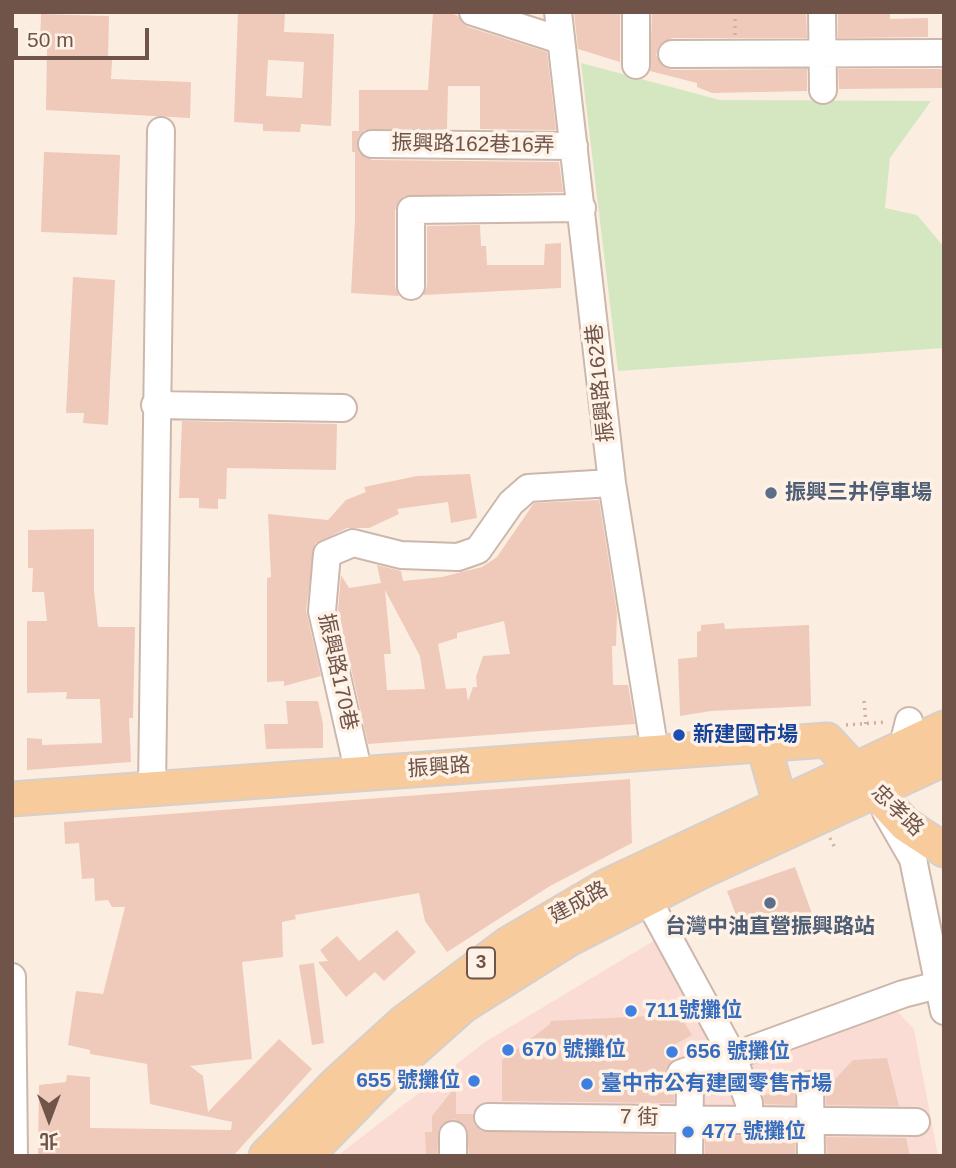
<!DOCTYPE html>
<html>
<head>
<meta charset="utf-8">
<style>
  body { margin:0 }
  #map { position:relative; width:956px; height:1168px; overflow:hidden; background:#fbeee1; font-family:Helvetica,"Noto Sans TC",sans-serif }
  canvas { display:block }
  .frame { position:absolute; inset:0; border:14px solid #705349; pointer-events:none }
  .north { position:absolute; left:14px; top:1084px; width:70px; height:70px; -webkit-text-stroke:5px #fef2e6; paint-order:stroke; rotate:180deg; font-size:19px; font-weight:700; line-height:28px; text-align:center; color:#705349 }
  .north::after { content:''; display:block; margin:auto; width:24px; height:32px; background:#705349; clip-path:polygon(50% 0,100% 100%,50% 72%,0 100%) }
  .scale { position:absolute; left:14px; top:28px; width:135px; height:32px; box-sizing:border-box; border:4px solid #705349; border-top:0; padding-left:9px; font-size:21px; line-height:24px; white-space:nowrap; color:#705349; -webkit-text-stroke:5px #fef2e6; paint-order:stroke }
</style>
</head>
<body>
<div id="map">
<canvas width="956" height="1168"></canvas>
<div class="frame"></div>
<div class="north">北</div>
<div class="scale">50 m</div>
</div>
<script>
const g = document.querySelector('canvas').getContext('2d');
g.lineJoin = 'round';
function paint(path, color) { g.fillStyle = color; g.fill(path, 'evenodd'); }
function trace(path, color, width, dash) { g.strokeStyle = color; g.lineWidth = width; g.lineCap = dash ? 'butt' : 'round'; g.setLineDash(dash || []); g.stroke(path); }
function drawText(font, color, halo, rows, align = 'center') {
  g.font = font + ' Helvetica,"Noto Sans TC",sans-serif'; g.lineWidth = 7; g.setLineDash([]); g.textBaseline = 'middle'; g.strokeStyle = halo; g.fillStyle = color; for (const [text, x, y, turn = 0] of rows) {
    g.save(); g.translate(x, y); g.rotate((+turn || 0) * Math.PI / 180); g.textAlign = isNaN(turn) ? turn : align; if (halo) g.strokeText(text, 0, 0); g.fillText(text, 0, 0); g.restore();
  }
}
const commercial = new Path2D(`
  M660 937 738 1070 897 1011 914 1029 938 1156H337L485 1042Z`);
const green = new Path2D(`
  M581 63 720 100 931 101 890 158 885 208 917 215 944 247V348L618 371Z`);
const building = new Path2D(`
  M238 12H285L284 32 334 34 331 126 301 124 300 132 263 131V124L234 122ZM268 60 304 62 302 98 266 96Z
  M433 12H449L458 16 468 27 547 52 556 130 480 129V86H448L447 129 365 130 358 137 359 152 372 160 559 162 563 192 404 196 395 210V286L399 296 351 293 355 220V152H352V131H359V90H428Z
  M574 12H620V62L578 49Z
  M652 12H806L807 38H672L659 46 656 55 664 67 672 70 807 69V91L712 93 697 87V83L650 71Z
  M838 12H890V19L928 18V37L838 38Z
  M41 14 109 16 108 60H112L111 79 191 82 190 118 46 110 47 49H40Z
  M838 69H943V88L839 89Z
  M44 152 120 155 117 235 41 232Z
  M480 225 481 246H486L487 265H544L545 244 561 243V288L423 295 427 286V226Z
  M73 277 115 280 108 425 83 423 84 413H66Z
  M182 421 337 424 336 470 227 468 226 499H218V509L199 508V498H179Z
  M470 474 477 518 451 523 448 502 397 509 399 514 369 528H347L315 544 306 610 321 676 284 686V681L267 682V578L271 577 268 514 328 520 346 500 366 492 364 487 417 476Z
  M599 500 617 613 616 646H612L613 685H628L635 724 368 744 338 610 341 575 349 588 381 583 377 565 401 571 403 581 442 577 482 567 497 557 534 503ZM385 590 420 656 425 689 387 690 384 654H391ZM504 621 510 654 483 656 476 677 477 687H473L468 701 466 688 446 689 438 644 457 638V633Z
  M94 529V591L98 627H135L133 718H129L131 762 27 770V738L42 739V745L102 743 100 699H66L67 692 27 693V621H47L44 592H32L33 568H28V530Z
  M724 623 725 629 809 625 811 706 711 711 680 716 678 659 697 657V632L701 631V625Z
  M286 701H318L323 724V748L266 749 264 724H288Z
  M630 779 632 843 550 886 447 952 425 921 419 893 295 915 296 919 282 922 283 957 242 962 252 1059 190 1066 203 1076 208 1112 279 1039 312 1069 233 1156H38L39 1085 66 1082 67 1075 90 1077V1128L231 1130 232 1122 150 1104 147 1064 90 1054V1050L68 1045 76 991 103 994 125 907H112L108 900 95 901 94 878 82 879 79 843 65 844 64 822Z
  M795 867 813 916 745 939 727 891Z
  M397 930 416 952 384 981 375 972 346 997 318 962 328 961 320 950 337 936 359 961Z
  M314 963 324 1043 312 1045 299 965Z
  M672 1003 692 1035 670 1047 671 1061 666 1069V1077L671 1085V1095H674V1103L502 1101V1060L549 1025 551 1021 649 1016Z
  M887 1058 899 1106 826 1105V1089L853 1060Z
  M794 1084 795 1105 765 1104 763 1096Z
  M456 1086V1114H473L474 1124 481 1131 674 1135 673 1156H469L467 1128 454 1119 439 1128 437 1156H426L425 1132H432V1116Z
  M705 1135 795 1136V1156H705Z
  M826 1137 906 1138 910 1156H827Z`);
const path = new Path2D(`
  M735 12V35
  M864 701 866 724
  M846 725 887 722
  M830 838 835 848`);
const minor = new Path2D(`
  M473 12 560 40
  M558 12 612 483 655 752
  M636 12V65
  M822 12 823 90
  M672 54 944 53
  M372 144 574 146
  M411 286V210L582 208
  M155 405 343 408
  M902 749 909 721
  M359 774 322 611 327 554 353 543 401 555 458 557 478 550 511 503 528 488 612 483
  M152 788 161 131
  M886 812 913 859 944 1011
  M647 898 733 1056 903 994 938 985
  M12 977 14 1156
  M681 1073 733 1056 749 1103V1120
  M810 1085 811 1156
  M488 1117 916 1122
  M453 1135V1156
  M689 1156 690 1082`);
const major = new Path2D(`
  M763 743 781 807
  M12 799 827 740 906 825 944 850
  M266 1156 336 1084 404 1022 508 944 607 886 944 728
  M306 1156 384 1076 464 1005 569 939 698 873 944 759`);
const markers = [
  [771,493,7,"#5c6f8a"],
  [679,735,7,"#1a4fb4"],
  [770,903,7,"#5c6f8a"],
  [631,1011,7,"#3f7fe0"],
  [508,1050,7,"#3f7fe0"],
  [672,1052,7,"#3f7fe0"],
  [474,1081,7,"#3f7fe0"],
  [587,1084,7,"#3f7fe0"],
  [688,1132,7,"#3f7fe0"]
];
const shields = [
  [481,963,28]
];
const shieldNames = [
  ["3",481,963]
];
const streetNames = [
  ["振興路162巷16弄",473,145,1],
  ["振興路162巷",601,383,-96],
  ["振興路170巷",337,672,78],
  ["振興路",439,768,-4],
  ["忠孝路",897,811,44],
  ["建成路",579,903,-29],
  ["7 街",639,1118,1]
];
const serviceNames = [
  ["振興三井停車場",785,493],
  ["台灣中油直營振興路站",770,927,"center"]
];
const transitNames = [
  ["新建國市場",693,735]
];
const shopNames = [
  ["711號攤位",645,1011],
  ["670 號攤位",522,1050],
  ["656 號攤位",686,1052],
  ["655 號攤位",460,1081,"right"],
  ["臺中市公有建國零售市場",601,1084],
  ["477 號攤位",702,1132]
];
paint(commercial, '#fbdcd5');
paint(green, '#d4e7c0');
paint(building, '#efc9ba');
trace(minor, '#cdb7ab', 30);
trace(major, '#d7cfcc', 37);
trace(path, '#d3ad9d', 3.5, [2, 5]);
trace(minor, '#fff', 26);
trace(major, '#f7cb9b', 33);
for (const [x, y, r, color] of markers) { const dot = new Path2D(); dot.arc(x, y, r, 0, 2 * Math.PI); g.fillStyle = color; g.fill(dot); trace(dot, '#fef2e6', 2.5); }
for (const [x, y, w] of shields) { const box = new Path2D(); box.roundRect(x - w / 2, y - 15.5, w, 31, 5); g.fillStyle = '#fef2e6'; g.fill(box); trace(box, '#705349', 2); }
drawText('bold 19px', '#705349', null, shieldNames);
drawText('21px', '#705349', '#fef2e6', streetNames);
drawText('bold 21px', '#4e5e75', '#fef2e6', serviceNames, 'left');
drawText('bold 21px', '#164399', '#fef2e6', transitNames, 'left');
drawText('bold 21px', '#366cbe', '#fef2e6', shopNames, 'left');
</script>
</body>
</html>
